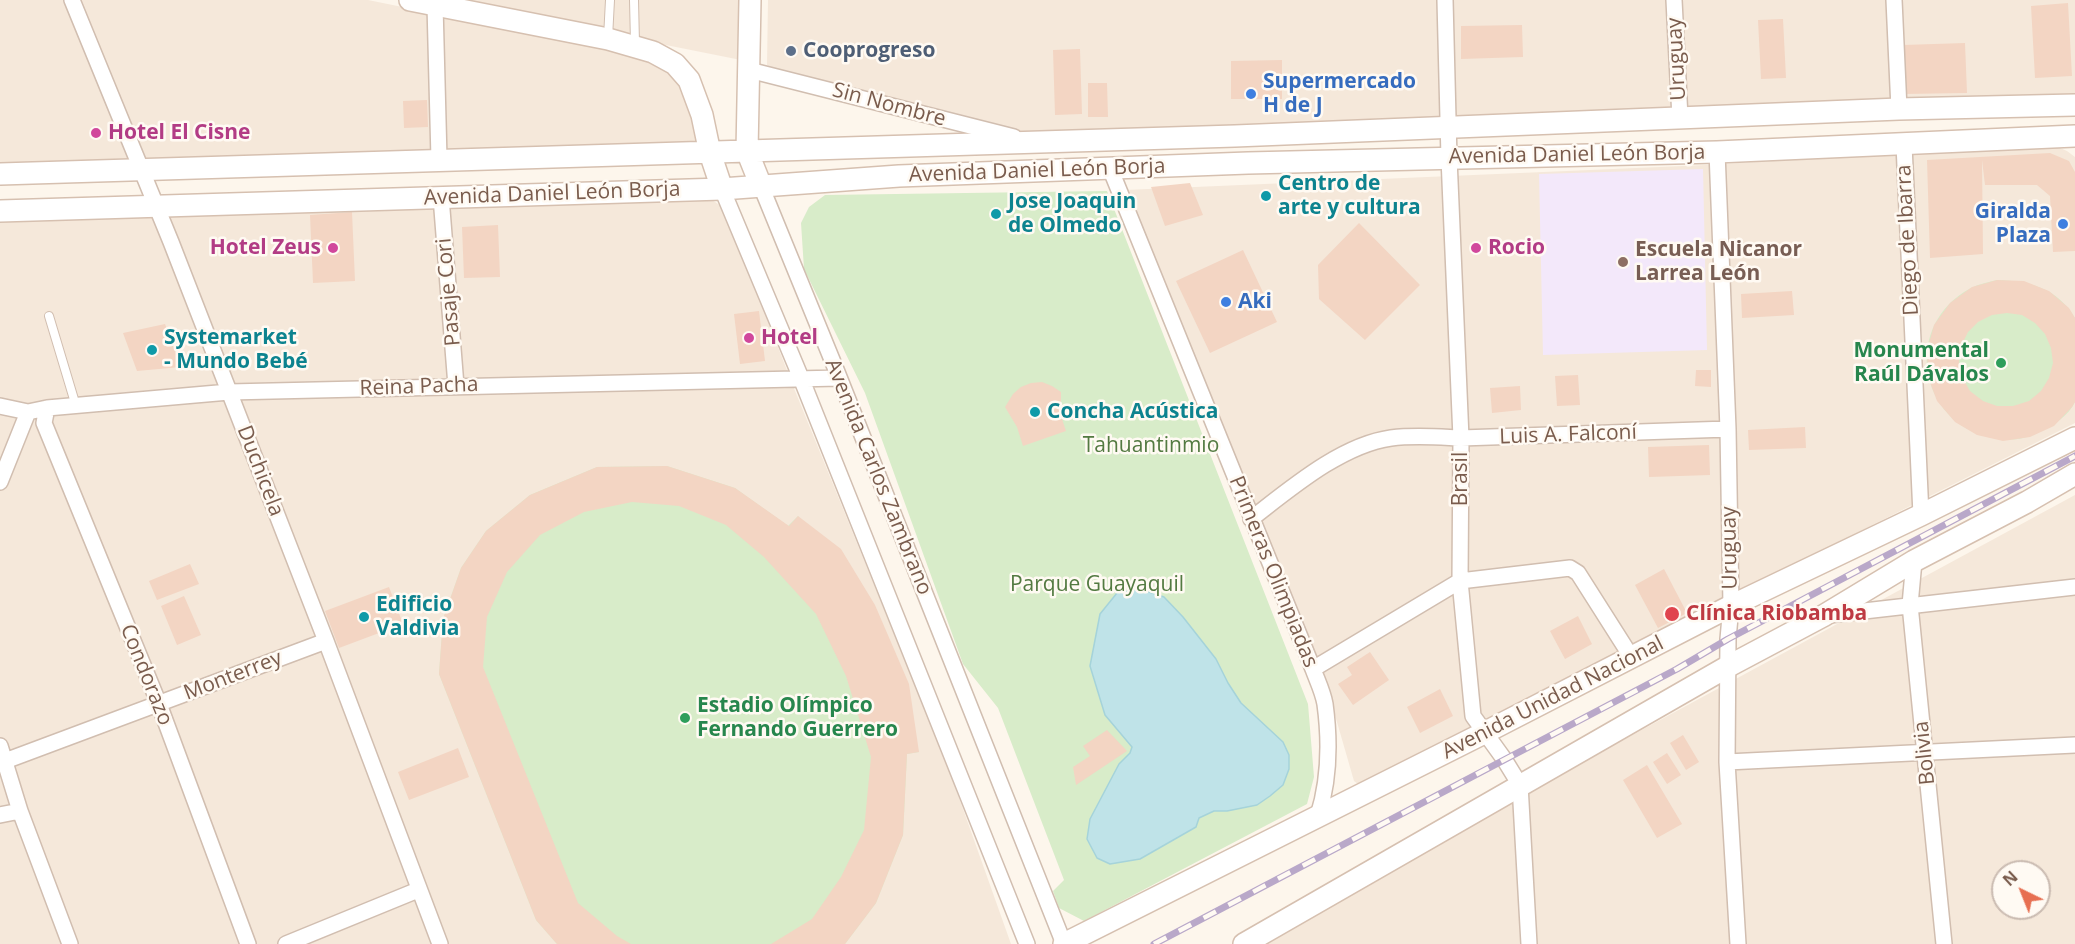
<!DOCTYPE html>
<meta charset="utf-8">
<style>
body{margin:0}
#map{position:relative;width:2075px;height:944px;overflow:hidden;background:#fdf6ec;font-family:"Open Sans",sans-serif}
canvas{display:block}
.north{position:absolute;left:1991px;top:860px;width:60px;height:60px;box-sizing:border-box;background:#fffaf3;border:2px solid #cabbb1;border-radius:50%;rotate:317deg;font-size:16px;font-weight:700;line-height:24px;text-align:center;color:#7a5c4d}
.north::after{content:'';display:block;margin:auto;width:21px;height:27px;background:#e76f51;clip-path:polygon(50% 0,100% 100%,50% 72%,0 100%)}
</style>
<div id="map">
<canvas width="2075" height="944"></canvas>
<div class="north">N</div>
</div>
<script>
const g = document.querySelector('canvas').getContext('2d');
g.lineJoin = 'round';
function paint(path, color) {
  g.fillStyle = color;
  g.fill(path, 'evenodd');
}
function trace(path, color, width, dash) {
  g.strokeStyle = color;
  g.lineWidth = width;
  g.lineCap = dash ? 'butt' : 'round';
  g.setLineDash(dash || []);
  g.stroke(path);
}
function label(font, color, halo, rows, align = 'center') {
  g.font = font + ' "Open Sans",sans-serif';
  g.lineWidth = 5;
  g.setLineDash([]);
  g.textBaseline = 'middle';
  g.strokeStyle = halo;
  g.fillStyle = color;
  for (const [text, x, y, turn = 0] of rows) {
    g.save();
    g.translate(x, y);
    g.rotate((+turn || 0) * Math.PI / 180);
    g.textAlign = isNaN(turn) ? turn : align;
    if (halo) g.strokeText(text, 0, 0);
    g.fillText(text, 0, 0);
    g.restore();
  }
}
paint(new Path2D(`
 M0,0h368l251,51 36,12 15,9 11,12 6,14 11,38 -4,9 -694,24z
 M456,0h286l-1,60 -75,-15z
 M768,0h1307v99l-1046,37 -257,-67 -5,-4z
 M2051,144l16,7 8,6v266l-717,361 -4,-3 -28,-97 -201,-494 581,-25z
 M708,197l17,12 66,172 156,383 64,180h-1011v-728z
 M2075,495v449h-828zM2003,872h36v36h-36z`), '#f5e8da');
paint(new Path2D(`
 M1703,169l4,181 -164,5 -4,-181z`), '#f3e8fa');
paint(new Path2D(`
 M1107,191l201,513 6,73 -7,27 -223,117 -25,-13 -6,-17 11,-11 -66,-172 -35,-44 -98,-271 -61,-124 -3,-46 8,-16 16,-12z
 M1997,280c33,1 60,8 78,38v84c-7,15 -23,24 -38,31 -13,7 -30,8 -44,5 -76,-15 -91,-114 -22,-150 8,-4 18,-6 26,-8z
 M667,466l68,22 53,38 10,-10 121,236 -12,2 -4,81 -27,68 -31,41h-288l-21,-24 -97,-246 4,-55 18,-51 25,-37 44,-36 67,-28z`), '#d8ecc9');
const water = new Path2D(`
 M1140,589l24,8 19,20 33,42 12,24 13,20 42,39 6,13v14l-6,16 -13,11 -13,9 -30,6h-13l-15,7 -3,9 -56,32 -30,5 -13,-6 -10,-19 3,-20 29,-55 11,-11 2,-6 -27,-32 -15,-49 10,-52 17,-21z`);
paint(water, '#bfe3e8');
trace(water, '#a5d3da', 1.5);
paint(new Path2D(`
 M2068,3l4,73 -37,2 -4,-72z
 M1783,19l3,59 -25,1 -3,-59z
 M1522,25l1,32 -62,2v-33z
 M1965,43l2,50 -63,1 -1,-49z
 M1080,49l2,65 -27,1 -2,-65z
 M1282,60v39h-51v-38z
 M1088,83h19l1,34h-20z
 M427,100l1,27 -24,1 -1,-27z
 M2050,153l19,8 6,11v79l-22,1 -3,-56 -13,-11h-52l-3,-25 1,94 -53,4 -3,-98z
 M1190,183l13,32 -38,11 -14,-39z
 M352,212l3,69 -42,2 -3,-68z
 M1359,223l61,62 -55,55 -46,-41 -1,-34z
 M498,225l2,52 -36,1 -2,-51z
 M1243,250l34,72 -67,31 -34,-72z
 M1997,280l27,1 25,10 20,17 6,10v84l-3,5 -18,19 -24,11 -27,4 -26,-6 -22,-13 -18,-21 -9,-24 -1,-27 7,-25 16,-22 22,-16zM2007,313l15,2 13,8 10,11 6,14 2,15 -4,15 -8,13 -12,10 -16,5h-16l-14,-5 -13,-10 -8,-14 -3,-15 2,-16 7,-14 10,-10 14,-7z
 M1792,291l2,24 -52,3 -1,-24z
 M759,311l6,50 -25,3 -6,-50z
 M165,324l16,43 -44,4 -14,-38z
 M1696,370h15v17l-16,-1z
 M1578,375l2,30 -23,1 -2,-30z
 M1042,382l10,4 9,6v24l5,15 -43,15 -6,-19 -12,-20 8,-13 8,-7 10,-4z
 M1520,386l1,24 -29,3 -2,-25z
 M1805,427l1,21 -57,2 -1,-20z
 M1709,445l1,30 -61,2 -1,-30z
 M667,466l68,22 54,38 9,-10 43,33 34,56 34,79 10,68 -12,2 -4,81 -27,68 -31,41h-74l41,-25 29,-42 23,-47 7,-73 -25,-81 -30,-62 -52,-57 -38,-32 -47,-19 -47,-4 -48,10 -44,23 -33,37 -20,45 -4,50 95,236 39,33 14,8h-74l-21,-24 -97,-246 4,-55 18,-51 25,-37 44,-36 67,-28z
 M190,564l9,20 -42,16 -8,-19z
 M1664,569l23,44 -29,15 -23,-43z
 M389,587l14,37 -64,24 -14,-37z
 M184,596l17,39 -24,10 -16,-39z
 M1578,616l14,28 -27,15 -15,-28z
 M1370,652l19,28 -36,25 -15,-21 14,-9 -5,-8z
 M1440,689l13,27 -33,17 -13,-26z
 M1107,730l20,21 -51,34 -3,-18 17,-11 -7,-10z
 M1683,735l16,27 -13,8 -16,-27z
 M458,748l11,29 -60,23 -11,-28z
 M1667,753l14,22 -14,9 -14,-22z
 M1647,765l35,59 -25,14 -34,-58z`), '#f3d5c3');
const lane = new Path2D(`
 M634,0l1,43
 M608,38l2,-38
 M49,316l27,90`);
const street = new Path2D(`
 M72,0l99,242 155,399 114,303
 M1445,0l4,158 12,280 -1,143 13,135 31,43 16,26 9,159
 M1674,0l6,118
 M1894,0l5,109
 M435,5l4,154
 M749,70l265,67
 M1904,145l17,370
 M1717,152l11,277 3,177 -3,33 -1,123 11,182
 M1110,168l203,501c4,11 10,23 12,35 5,37 4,77 -7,112
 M761,186l76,186 227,572
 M722,189l79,189 226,566
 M441,197l15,189
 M0,406l28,6 19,-4 182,-16 610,-14
 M47,408l-3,15 115,281 89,240
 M0,482l28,-70
 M1251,519c39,-30 90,-74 140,-81 24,-3 47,-1 70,0l267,-9
 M1914,561l-4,44 34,339
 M1829,615l246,-28
 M1313,669l147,-88 110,-13 8,5 54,85
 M0,746l20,65 50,133
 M5,761l321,-120
 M1727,762l348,-17
 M0,815l20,-4
 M286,944l132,-54`);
const secondary = new Path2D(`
 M410,0l198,39 45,13 22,12 14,16 13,35 8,38 12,36
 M750,0l-3,151 14,35
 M0,174l1235,-38 664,-27 176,-4
 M0,211l722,-22 177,-13 349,-13 469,-11 358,-16
 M1064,944l420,-211 247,-127 190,-91 154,-77
 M1244,944l483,-277 96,-51 91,-55 113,-59 48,-28`);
trace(lane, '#d1beb0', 10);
trace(street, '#d1beb0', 18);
trace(secondary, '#d6c0b0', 24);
trace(lane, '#fff', 8);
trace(street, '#fff', 15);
trace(secondary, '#fff', 21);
const rail = new Path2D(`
 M1154,944l523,-275 51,-30 347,-183`);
trace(rail, '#b9a8c9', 7);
trace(rail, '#fffaf3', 4.5, [14]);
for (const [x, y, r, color] of [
 [791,51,6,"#5c6f8a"],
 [1251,94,6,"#3f7fe0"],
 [96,133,6,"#d1479c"],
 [1266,196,6,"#0f9aa8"],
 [996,214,6,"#0f9aa8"],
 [2063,224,6,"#3f7fe0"],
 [333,248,6,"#d1479c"],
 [1476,248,6,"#d1479c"],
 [1623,262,6,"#8d6e63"],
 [1226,302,6,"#3f7fe0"],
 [749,338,6,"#d1479c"],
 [152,350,6,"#0f9aa8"],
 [2001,363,6,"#2e9e5b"],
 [1035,412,6,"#0f9aa8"],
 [1672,614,8,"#e0444e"],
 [364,617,6,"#0f9aa8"],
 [685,718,6,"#2e9e5b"]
]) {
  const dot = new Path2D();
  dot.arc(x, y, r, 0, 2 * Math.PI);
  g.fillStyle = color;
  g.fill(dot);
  trace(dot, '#fffaf3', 2);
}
label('bold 21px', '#4e5e75', '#fffaf3', [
 ["Cooprogreso",803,51]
], 'left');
label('21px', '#7a5c4d', '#fffaf3', [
 ["Uruguay",1677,59,-93],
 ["Sin Nombre",889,105,15],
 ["Avenida Daniel León Borja",1577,155,-1],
 ["Avenida Daniel León Borja",1037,171,-2],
 ["Avenida Daniel León Borja",552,194,-2],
 ["Diego de Ibarra",1908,240,-93],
 ["Pasaje Cori",449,292,-95],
 ["Reina Pacha",419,387,-2],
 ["Luis A. Falconí",1568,435,-2],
 ["Duchicela",260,471,69],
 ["Avenida Carlos Zambrano",878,477,68],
 ["Brasil",1461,479,-90],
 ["Uruguay",1730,548,-91],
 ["Primeras Olimpiadas",1273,572,68],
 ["Condorazo",146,675,68],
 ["Monterrey",233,676,-21],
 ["Avenida Unidad Nacional",1553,698,-27],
 ["Bolivia",1925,753,-96]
]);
label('bold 21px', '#366cbe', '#fffaf3', [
 ["Supermercado",1263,82],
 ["H de J",1263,106],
 ["Giralda",2051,212,"right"],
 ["Plaza",2051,236,"right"],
 ["Aki",1238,302]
], 'left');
label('bold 21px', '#b23c85', '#fffaf3', [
 ["Hotel El Cisne",108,133],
 ["Hotel Zeus",321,248,"right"],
 ["Rocio",1488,248],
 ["Hotel",761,338]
], 'left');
label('bold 21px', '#0d838f', '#fffaf3', [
 ["Centro de",1278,184],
 ["arte y cultura",1278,208],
 ["Jose Joaquin",1008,202],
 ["de Olmedo",1008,226],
 ["Systemarket",164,338],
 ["- Mundo Bebé",164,362],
 ["Concha Acústica",1047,412],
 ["Edificio",376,605],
 ["Valdivia",376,629]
], 'left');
label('bold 21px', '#785e54', '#fffaf3', [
 ["Escuela Nicanor",1635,250],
 ["Larrea León",1635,274]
], 'left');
label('bold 21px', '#27864d', '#fffaf3', [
 ["Monumental",1989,351],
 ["Raúl Dávalos",1989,375],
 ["Estadio Olímpico",697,706,"left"],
 ["Fernando Guerrero",697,730,"left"]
], 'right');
label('21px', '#537a41', '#fffaf3', [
 ["Tahuantinmio",1151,446],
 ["Parque Guayaquil",1097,585]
]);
label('bold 21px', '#be3a42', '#fffaf3', [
 ["Clínica Riobamba",1686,614]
], 'left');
</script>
